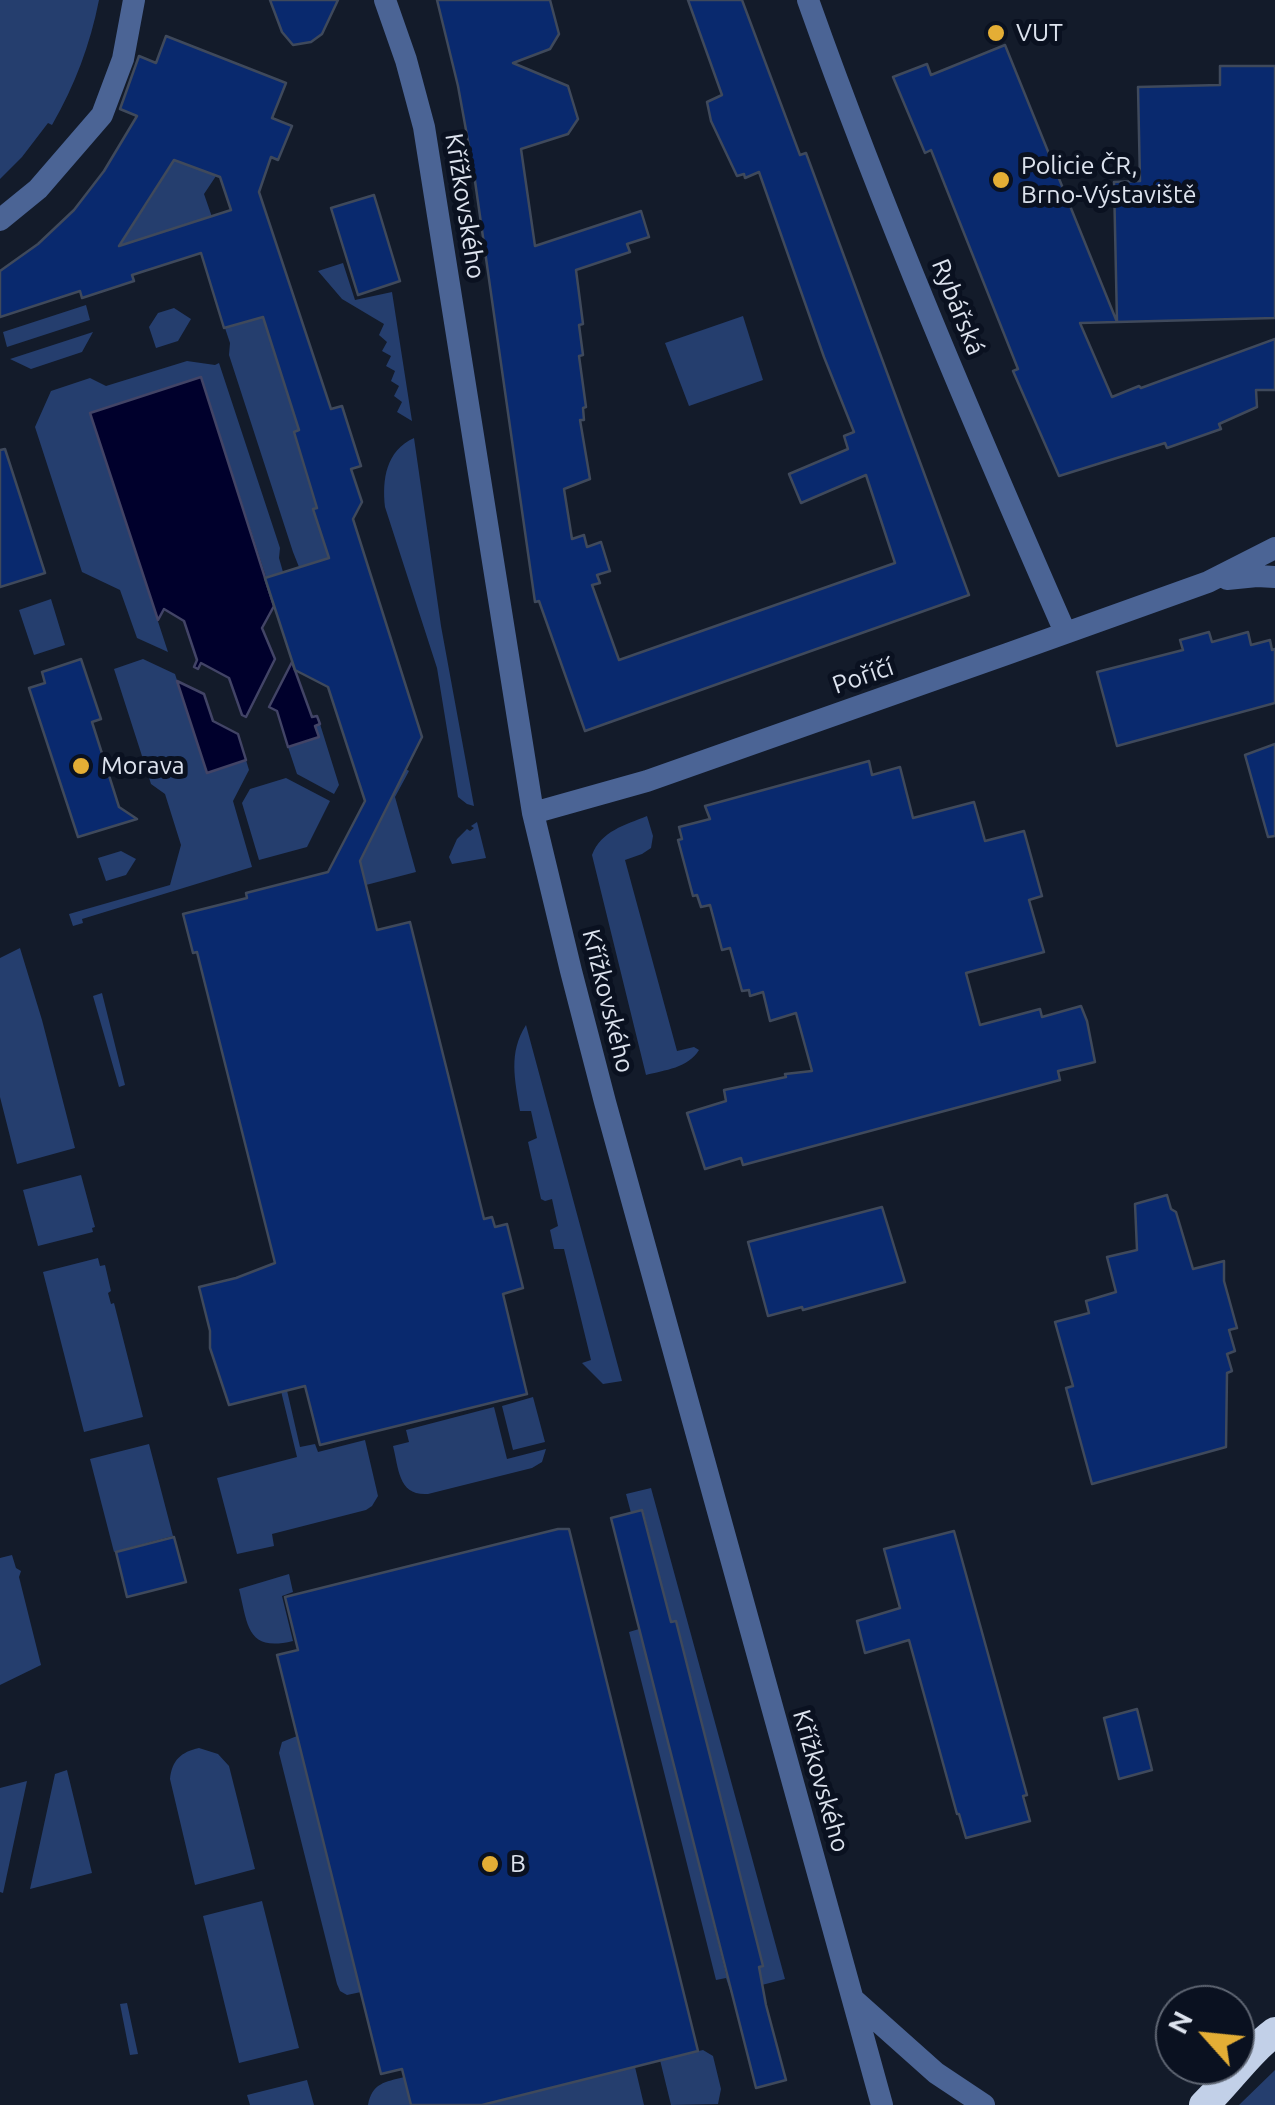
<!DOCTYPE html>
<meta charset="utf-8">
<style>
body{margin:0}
#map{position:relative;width:1275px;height:2105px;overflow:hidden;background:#131b2a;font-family:Ubuntu,sans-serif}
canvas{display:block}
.north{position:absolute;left:1155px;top:1985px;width:100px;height:100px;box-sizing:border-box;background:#0a1120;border:2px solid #5e6572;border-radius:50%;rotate:297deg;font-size:28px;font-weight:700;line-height:40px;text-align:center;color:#dde3ee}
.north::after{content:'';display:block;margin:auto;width:35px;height:45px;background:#e4ae35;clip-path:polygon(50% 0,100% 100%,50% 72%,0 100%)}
</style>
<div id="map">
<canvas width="1275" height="2105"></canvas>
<div class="north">N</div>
</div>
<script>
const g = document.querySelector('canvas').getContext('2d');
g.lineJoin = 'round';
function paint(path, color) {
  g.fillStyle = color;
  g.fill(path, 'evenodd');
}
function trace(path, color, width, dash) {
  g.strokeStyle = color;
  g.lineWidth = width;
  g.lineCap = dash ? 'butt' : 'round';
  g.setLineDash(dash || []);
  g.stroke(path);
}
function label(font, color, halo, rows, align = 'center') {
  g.font = font + ' Ubuntu,sans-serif';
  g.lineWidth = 10;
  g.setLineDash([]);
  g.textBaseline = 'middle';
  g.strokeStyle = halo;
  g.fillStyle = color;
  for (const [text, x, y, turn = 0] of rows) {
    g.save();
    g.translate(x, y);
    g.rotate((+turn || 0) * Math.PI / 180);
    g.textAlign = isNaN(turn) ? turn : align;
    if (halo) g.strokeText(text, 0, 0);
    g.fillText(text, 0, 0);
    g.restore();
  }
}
paint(new Path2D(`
 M0,0h99c-9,45 -24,85 -47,125l-4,-2 -26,34 -22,22z
 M174,160l42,16 -12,18 8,23 -88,35 -4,-12 27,-36z
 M343,263l12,37 37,-8 20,129 -15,-9 5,-10 -8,-6 5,-10 -8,-5 4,-10 -9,-5 5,-10 -9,-5 5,-9 -8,-7 5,-11 -42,-25 -24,-28z
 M86,305l4,15 -83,27 -4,-15z
 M174,308l17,11 -13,22 -22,7 -7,-21 9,-14z
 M263,316l36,114 -5,3 15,50 34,17 -29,9 19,62 -19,7 -5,-14 -10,3 -6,-15 -64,-197 1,-12 -5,-15z
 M743,316l20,64 -74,26 -24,-63z
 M93,332l-11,20 -51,17 -21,-10z
 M187,361l28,4 4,-2 61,185 -1,10 4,14 -17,5 -65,-200 -111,37 78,238 -31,-14 -17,-48 -38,-18 -47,-145 16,-36 39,-13 16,8z
 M414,438l27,188 33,180 -7,-2 -9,-7 -21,-129 -52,-161c-3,-28 1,-56 29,-69z
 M51,599l14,46 -31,10 -15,-45z
 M143,659l32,15 32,98 39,-12 3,10 -16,31 19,66 -170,52 1,4 -10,3 -4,-12 101,-29 11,-40 -16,-51 -14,-10 -37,-115z
 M320,724l19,61 -5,9 -37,-20 -9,-27 30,-9 -3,-12z
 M406,769l3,2 -14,26 21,75 -50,13 -6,-24z
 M286,778l44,23 -23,46 -48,13 -17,-57 8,-14z
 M647,816l6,20 -2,12 -9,6 -17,6 52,191 17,-4 5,3c-11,18 -34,20 -53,25l-54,-220c9,-24 33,-30 55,-39z
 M477,822l9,36 -34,6 -3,-7 8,-18 10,-10 3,2 4,-3 -3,-2z
 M121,851l15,8 -10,16 -20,6 -8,-23z
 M20,948l22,72 33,128 -58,16 -17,-67v-139z
 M102,993l23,92 -6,2 -26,-91z
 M526,1025l96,356 -19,3 -21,-21 9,-3 -27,-111h-10l-4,-19 8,-4 -6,-27 -7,2 -4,-2 -13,-57 9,-4 -6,-27h-11c-5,-31 -12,-58 6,-86z
 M81,1175l14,52 -3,1 1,4 -55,14 -15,-56z
 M98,1258l2,8 5,-1 6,26 -3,2 3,11 3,-1 29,114 -59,15 -41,-160z
 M273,1358l7,2 20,87 15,-3 3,8 47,-12 13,56 -6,10 -6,4 -94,24 2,12 -37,8 -20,-76 80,-21z
 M533,1397l12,45 -32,8 -11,-44z
 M494,1407l13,52 39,-10 -4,13 -10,6 -104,26c-30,2 -29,-25 -35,-48l16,-4 -3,-12z
 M149,1444l24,92 -59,16 -24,-93z
 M651,1488l134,491 -54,14 -5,-15 -10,2 -87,-348 10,-3 57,224 -20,-232 -32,8 20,-35 -21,-83 -12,2 -5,-19zM703,1881l60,85 -37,8z
 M12,1555l4,13 5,3 -2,6 22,88 -41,20v-127z
 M289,1574l4,18 -11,4 11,45c-46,11 -45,-15 -54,-52z
 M297,1736l64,256 -14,3 -7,-4 -3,-7 -58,-231 3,-11z
 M199,1748l19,6 11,12 26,103 -60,16 -25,-106c2,-19 11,-27 29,-31z
 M67,1770l25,103 -62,16 25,-115z
 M27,1781l-24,112 -3,-1v-104z
 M262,1901l37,147 -60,15 -36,-147z
 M127,2003l11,51 -8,1 -10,-51z
 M703,2050l10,6 8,33 -3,15 -47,1 -11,-45z
 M635,2067l9,38h-162z
 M1275,2070v35h-36z
 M404,2077l7,28h-43c4,-22 17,-23 36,-28z
 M307,2080l7,25h-64l-3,-10z`), '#253e6e');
const water = new Path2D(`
 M201,377l73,229 -12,22 13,31 -29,58 -4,-2 -13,-37 -28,-15 -3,6 -4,-2 3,-7 -13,-39 -20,-12 -6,11 -68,-207z
 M292,662l20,55 5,-1 3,8 -5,2 4,11 -31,10 -11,-36 -8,-4z
 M177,681l27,13 9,27 25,13 8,26 -39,13z`);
paint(water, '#00002c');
trace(water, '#424466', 2.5);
const building = new Path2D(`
 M270,0h68l-16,34 -11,8 -18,3 -11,-13z
 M437,0h113l9,34 -9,15 -37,14 55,23 10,33 -10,15 -47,15 14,97 106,-35 8,26 -22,7 3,8 -54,18 7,54 -4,1 4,30 -4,1 7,51 -3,1 1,12h-4l10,59 -26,10 8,50 12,-4 3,12 14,-5 9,29 -13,4 3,8 -8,2 27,75 276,-97 -29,-88 -65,28 -12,-29 59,-25 -4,-13 10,-4 -30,-75 -65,-185 -14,6 -1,-4 -7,2 -26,-55 -4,-19 15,-7 -34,-95h54l58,155 6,-2 163,442 -384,136 -46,-130 -4,1 -61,-428 -16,-88z
 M166,36l120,47 -14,35 20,8 -14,34 -7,-3 -12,35 72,217 11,-3 19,60 -10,3 11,33 -9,17 69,218 -62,124 17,69 33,-8 74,297 8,-2 3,10 12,-3 16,64 -20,6 24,100 -207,51 -15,-59 -76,19 -19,-57v-17l-11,-44 37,-9 39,-15 -78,-311 -4,1 -10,-39 64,-16 -1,-5 82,-21 37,-71 -37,-114 -33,-17 -30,-92 64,-20 -16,-49 4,-1 -23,-76 5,-2 -36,-113 -39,11 -23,-75 -69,22 2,6 -52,17 -2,-7 -80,26v-46l38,-27 36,-34 30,-39 33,-55 -17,-7 19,-53 17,7zM174,160l46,17 11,33 -112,36z
 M1005,45l112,277 -37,1 32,74 27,-11 2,2 134,-49v51h-19l1,17 -38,17 2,5 -54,19 -2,-5 -106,33 -46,-105 5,-2 -87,-219 -6,3 -32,-76 34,-13 4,11z
 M1220,66h55v252l-158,4 -3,-140 26,-1 -2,-94 82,-2z
 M374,195l26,86 -42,14 -27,-87z
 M5,449l40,124 -45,14v-137z
 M1209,632l3,10 36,-10 3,13 19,-5 2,10 3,-1v54l-158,43 -20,-74 86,-22 -3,-10z
 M81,659l20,60 -9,3 27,85 18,12 -59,18 -49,-149 16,-5 -3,-11z
 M1275,744v92l-7,1 -23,-82z
 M869,761l3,14 28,-8 13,51 61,-16 11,39 39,-10 18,65 -13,4 15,52 -78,21 14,52 60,-16 2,8 39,-11 6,15 8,41 -37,9 2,9 -317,85 -2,-7 -36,11 -18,-56 39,-12 -2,-11 62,-13 -1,-3 27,-3 -16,-58 -26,8 -7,-29 -13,4 -1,-6 -7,1 -12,-43 -8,2 -12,-45 -9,2 -4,-12 -4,1 -15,-56 4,-1 -3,-12 31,-8 -5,-13z
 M1167,1195l4,14 5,3 17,57 31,-8v20l13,47 -8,2 6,21 -8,3 5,17 -5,2 -1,74 -134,37 -26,-96 7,-2 -18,-64 34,-9 -3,-12 30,-9 -9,-35 30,-7 -2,-46z
 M882,1207l23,75 -102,28 -1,-3 -34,9 -20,-74z
 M642,1510l29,112 5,-1 63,250 24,95 -4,1 7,38 20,75 -30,8 -145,-570z
 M558,1529h11l129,522 -216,54h-71l-9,-36 -21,5 -104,-419 21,-5 -13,-53z
 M954,1531l73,264 -4,1 7,25 -64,17 -7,-24h-2l-48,-174 -44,13 -8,-32 43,-13 -16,-59z
 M174,1537l12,45 -59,15 -11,-45z
 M1137,1709l15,61 -33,9 -15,-61z`);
paint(building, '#09296e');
trace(building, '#3f495b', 2.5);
trace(new Path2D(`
 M385,0l21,60 18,67 109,686 38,158 34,131 277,1003
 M808,0c76,214 166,424 257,632
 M0,220l38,-31 64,-74 21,-56 11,-59
 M1227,579l30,-3 18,1
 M533,813l114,-32 360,-127 201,-72 67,-34
 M853,1999l83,74 48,32`), '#4b6495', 22);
trace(new Path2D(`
 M1204,2105c25,-24 43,-52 71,-73`), '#c2d0e8', 30);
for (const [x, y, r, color] of [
 [996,33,10,"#e4ae35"],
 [1001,180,10,"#e4ae35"],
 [81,766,10,"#e4ae35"],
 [490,1864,10,"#e4ae35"]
]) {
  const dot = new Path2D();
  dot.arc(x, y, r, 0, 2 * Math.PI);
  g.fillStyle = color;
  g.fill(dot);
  trace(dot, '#0a1120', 4);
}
label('25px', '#dde3ee', '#0a1120', [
 ["VUT",1016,33],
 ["Policie ČR,",1021,166],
 ["Brno-Výstaviště",1021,195],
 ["Morava",101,766],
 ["B",510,1864]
], 'left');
label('25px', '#dde3ee', '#0a1120', [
 ["Křížkovského",465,206,81],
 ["Rybářská",958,307,68],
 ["Poříčí",863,676,-19],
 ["Křížkovského",608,1001,76],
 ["Křížkovského",821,1781,74]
]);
</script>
